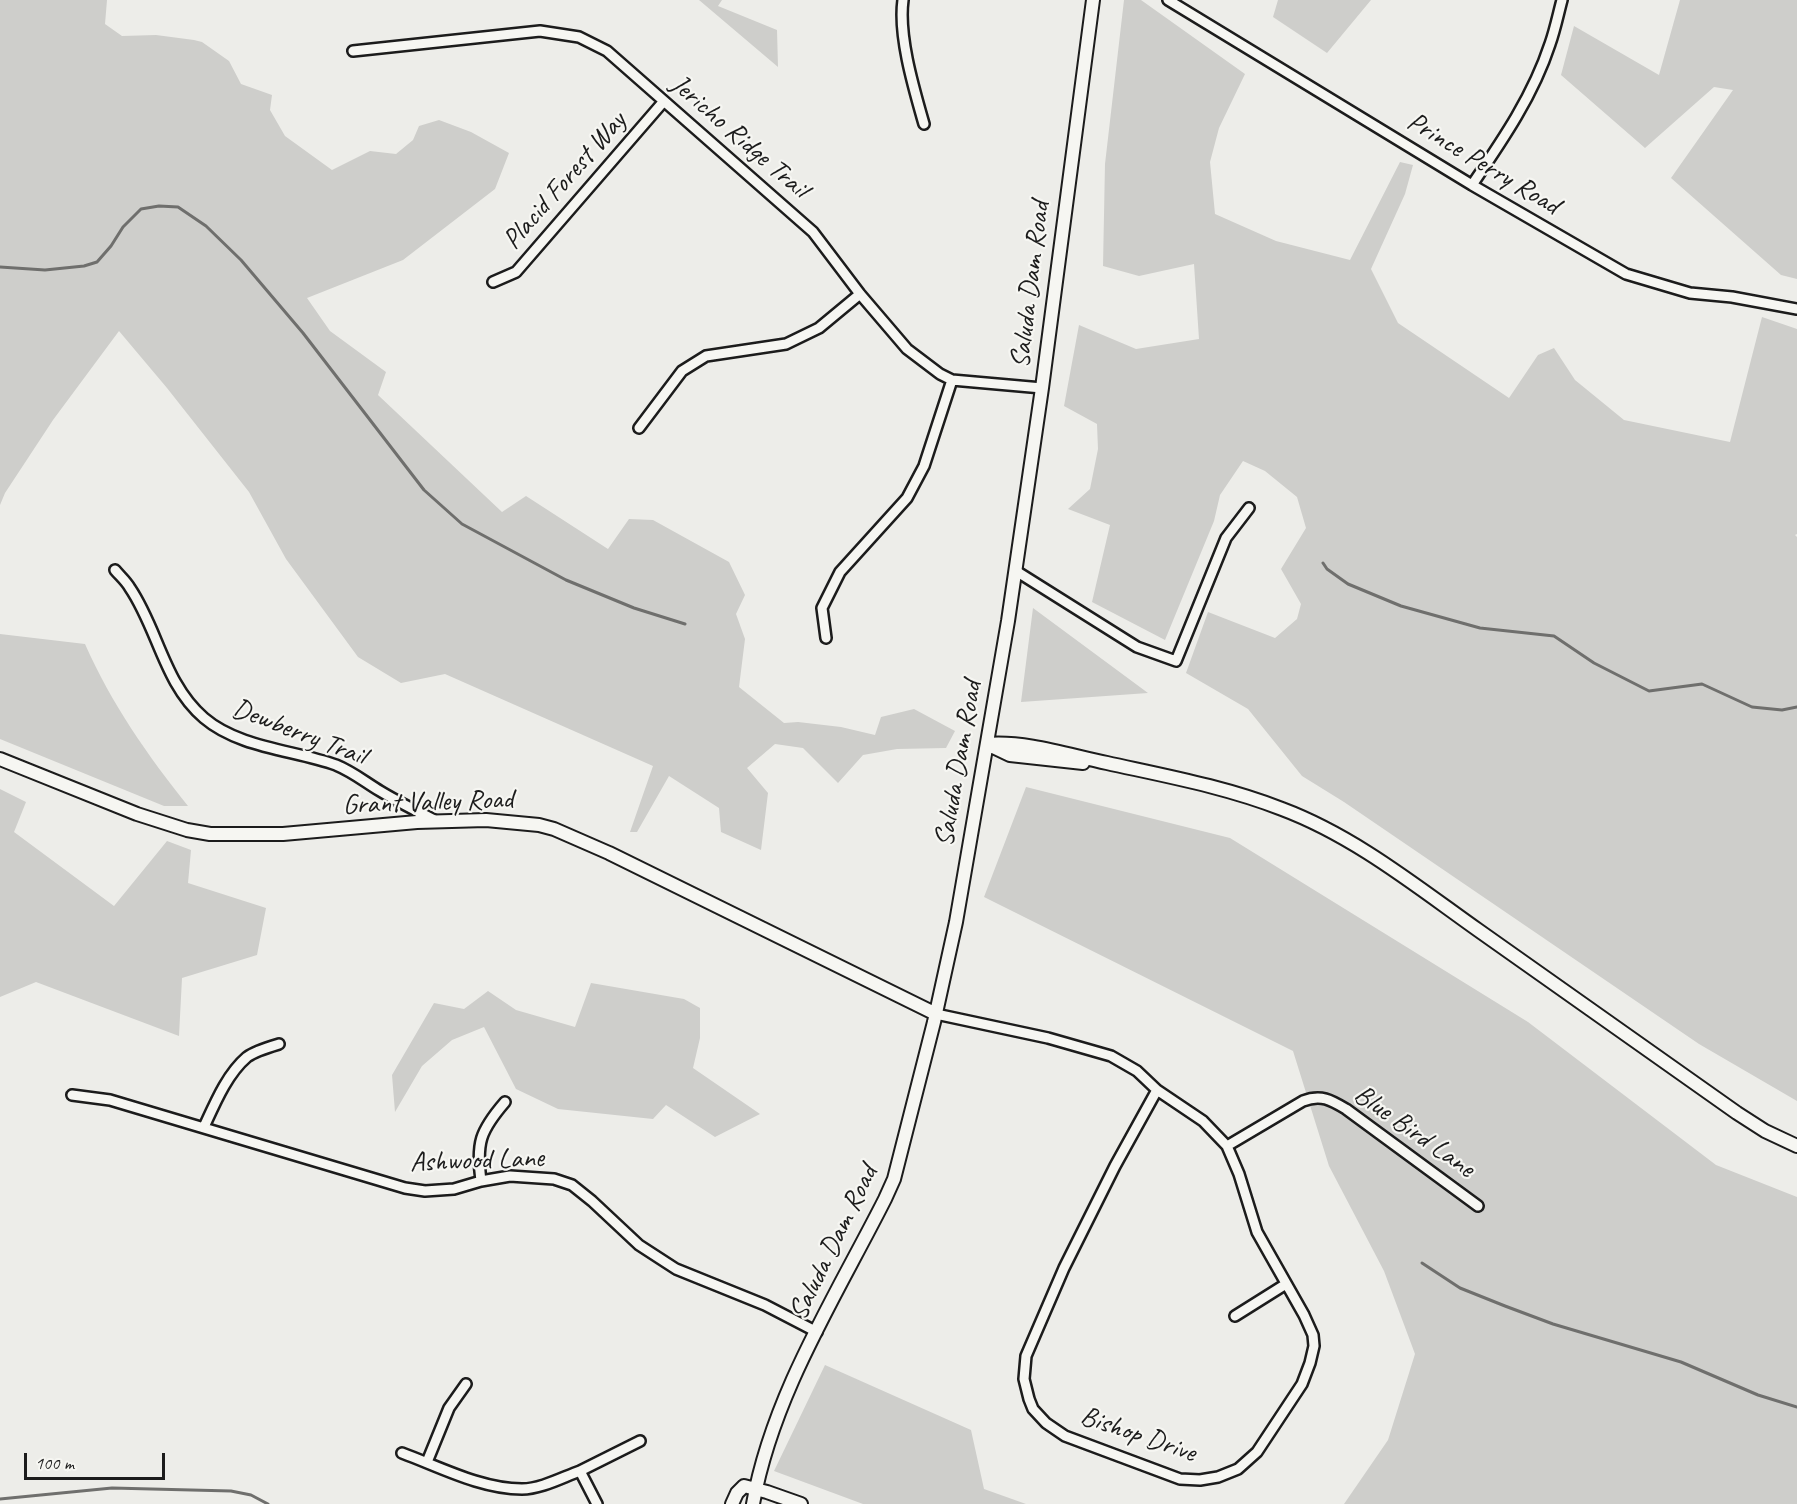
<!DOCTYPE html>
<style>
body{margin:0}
#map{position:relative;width:1797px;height:1504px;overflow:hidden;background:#edede9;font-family:Caveat,sans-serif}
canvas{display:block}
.scale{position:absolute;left:24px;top:1453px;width:141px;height:27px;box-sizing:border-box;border:3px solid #1c1c1c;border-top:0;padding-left:8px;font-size:18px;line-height:21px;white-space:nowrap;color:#1c1c1c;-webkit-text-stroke:4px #f6f6f2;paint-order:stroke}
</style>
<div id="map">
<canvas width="1797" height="1504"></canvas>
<div class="scale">100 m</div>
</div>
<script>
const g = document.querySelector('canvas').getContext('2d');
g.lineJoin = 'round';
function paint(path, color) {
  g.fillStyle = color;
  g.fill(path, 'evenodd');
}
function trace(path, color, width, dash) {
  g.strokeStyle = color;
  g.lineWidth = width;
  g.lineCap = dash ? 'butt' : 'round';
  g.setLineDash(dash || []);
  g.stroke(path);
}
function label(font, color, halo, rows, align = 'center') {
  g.font = font + ' Caveat,sans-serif';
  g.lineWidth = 4.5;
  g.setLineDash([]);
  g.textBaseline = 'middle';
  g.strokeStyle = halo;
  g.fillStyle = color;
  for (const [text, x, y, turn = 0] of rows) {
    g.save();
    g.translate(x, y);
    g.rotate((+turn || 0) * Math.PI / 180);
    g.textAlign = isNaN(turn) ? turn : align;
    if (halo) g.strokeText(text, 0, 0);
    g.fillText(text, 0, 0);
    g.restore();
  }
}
paint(new Path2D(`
 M0,0h107l-2,24 17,12 34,-1 38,5 8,2 27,19 12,23 31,11 -2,15 15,26 47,34 38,-19 26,3 17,-14 6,-14 20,-6 32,12 38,21 -14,36 -92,71 -96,38 23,33 56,41 -8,23 124,117 24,-16 82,53 21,-30 24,1 76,42 16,33 -9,19 9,25 -6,48 45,36 14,-1 43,5 34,8 6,-18 33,-8 41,22 -9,17 -49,1 -34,6 -25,28 -35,-35 -28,-4 -28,24 21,25 -7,57 -40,-18 -2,-24 -50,-32 -32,56h-7l23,-66 -208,-92 -44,9 -43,-26 -72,-98 -37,-67 -82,-104 -48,-57 -66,89 -48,73 -5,12z
 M699,0h23l-4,6 59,24 1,37z
 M1124,0h17l104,74 -26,54 -9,34 5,52 61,27 74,19 50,-98 13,3 -8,29 -34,75 27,54 111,75 29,-43 16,-7 21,32 49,40 106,22 32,-125 35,12v205l-2,1 2,2v564l-98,-57 -355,-242 -42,-26 -54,-67 -62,-36 22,-61 67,26 22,-19 4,-15 -20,-35 25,-41 -9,-31 -32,-26 -22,-10 -23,34 -6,26 -49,119 -73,-38 18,-77 -42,-16 22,-20 8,-40 -1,-25 -33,-18 15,-81 57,24 63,-10 -5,-75 -55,12 -36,-10 2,-102z
 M1278,0h93l-44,53 -54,-36z
 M1680,0h117v279l-16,-4 -110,-97 62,-88 -19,-3 -69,61 -84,-73 13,-49 85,49z
 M1033,608l115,85 -127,9z
 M0,634l85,10c26,59 63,112 103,162h-24l-164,-67z
 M1026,787l204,51 298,184 188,143 81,32v307h-453l44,-64 27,-86 -31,-83 -55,-105 -36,-115 -309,-154z
 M0,789l26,13 -12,30 100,74 53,-65 24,9 -3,33 78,25 -9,47 -75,23 -3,58 -143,-54 -36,15z
 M591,983l93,16 16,9v30l-7,30 67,46 -45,23 -49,-32 -13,14 -95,-10 -42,-20 -32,-62 -32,13 -30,26 -27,46 -3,-37 42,-72 30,6 24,-18 28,19 59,17z
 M825,1365l146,65 13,59 42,15h-163l-89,-33z`), '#cececb');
trace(new Path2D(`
 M0,267l45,3 39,-4 13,-4 14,-16 12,-19 18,-18 18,-3 19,1 28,19 35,34 62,73 121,157 38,34 104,56 68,28 51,16
 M1323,563l4,6 21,15 53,22 79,22 74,8 40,27 55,28 53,-7 50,23 30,3 15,-3
 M1422,1263l38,25 45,18 48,18 128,38 77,33 39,12
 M0,1499l112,-11 119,3 20,4 17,9`), '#6f6f6d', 3);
const street = new Path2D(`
 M903,0c-5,36 11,89 21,124
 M1168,0l304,185 154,89 64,19 42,4 65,12
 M353,51l187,-20 39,6 28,14 206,181 47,62 47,55 33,25 12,6 90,8
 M1472,185c30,-44 61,-89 78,-141 5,-14 8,-29 12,-44
 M493,282l23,-10 148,-171
 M639,428l43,-57 24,-15 80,-12 33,-16 41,-34
 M115,570c5,6 11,11 15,18 28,41 34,96 74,130 35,30 90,32 132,47 17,7 29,17 44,26 18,11 37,20 56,30
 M1016,571l121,76 39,14 50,-123 23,-30
 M826,638l-4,-30 18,-36 67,-74 17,-32 28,-86
 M936,1014l112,24 63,18 26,15 20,19 46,31 24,25 12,28 18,58 47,83 9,20 1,11 -4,17 -8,21 -45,68 -19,17 -20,8 -18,3 -20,-1 -115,-43 -19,-13 -13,-14 -4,-10 -5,-20 2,-23 38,-88 51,-102 42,-76
 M72,1095l38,5 295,88 20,3 29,-2 27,-8 29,-5 44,3 18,6 20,16 47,44 37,24 89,36 52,27
 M204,1127c11,-24 23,-53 43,-70 8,-6 22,-10 32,-13
 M1227,1146l76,-45c18,-7 28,-1 43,8l132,97
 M481,1181c-5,-38 -1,-50 24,-79
 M1235,1316l51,-32
 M402,1453c38,14 79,36 120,36 19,0 41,-12 58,-18l17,33
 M427,1462l22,-54 17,-24
 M580,1471l60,-30`);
const secondary = new Path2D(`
 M987,744c41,-3 81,11 120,19 59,13 119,24 175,46 72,27 134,77 196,121 86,61 172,122 259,183l28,18 32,15
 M987,744l23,11 73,8
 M0,759l137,55 50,16 23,4h73l134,-12 69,-2 53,5 15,4 55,24 327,161
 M732,1504l5,-11 7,-7 23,6 34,12
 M753,1504c19,-108 83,-208 132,-305l9,-20 40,-157 22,-100 52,-301 34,-233 51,-388`);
trace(street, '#1c1c1c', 14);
trace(secondary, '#1c1c1c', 16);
trace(street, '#f6f6f2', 9);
trace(secondary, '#f6f6f2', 12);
label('28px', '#1c1c1c', '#f6f6f2', [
 ["Jericho Ridge Trail",739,137,41],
 ["Prince Perry Road",1483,164,31],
 ["Placid Forest Way",565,181,-49],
 ["Saluda Dam Road",1031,285,-83],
 ["Dewberry Trail",299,733,21],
 ["Saluda Dam Road",959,764,-80],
 ["Grant Valley Road",428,803,-2],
 ["Blue Bird Lane",1414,1132,35],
 ["Ashwood Lane",477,1161,-2],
 ["Saluda Dam Road",834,1243,-64],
 ["Bishop Drive",1138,1435,19]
]);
</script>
